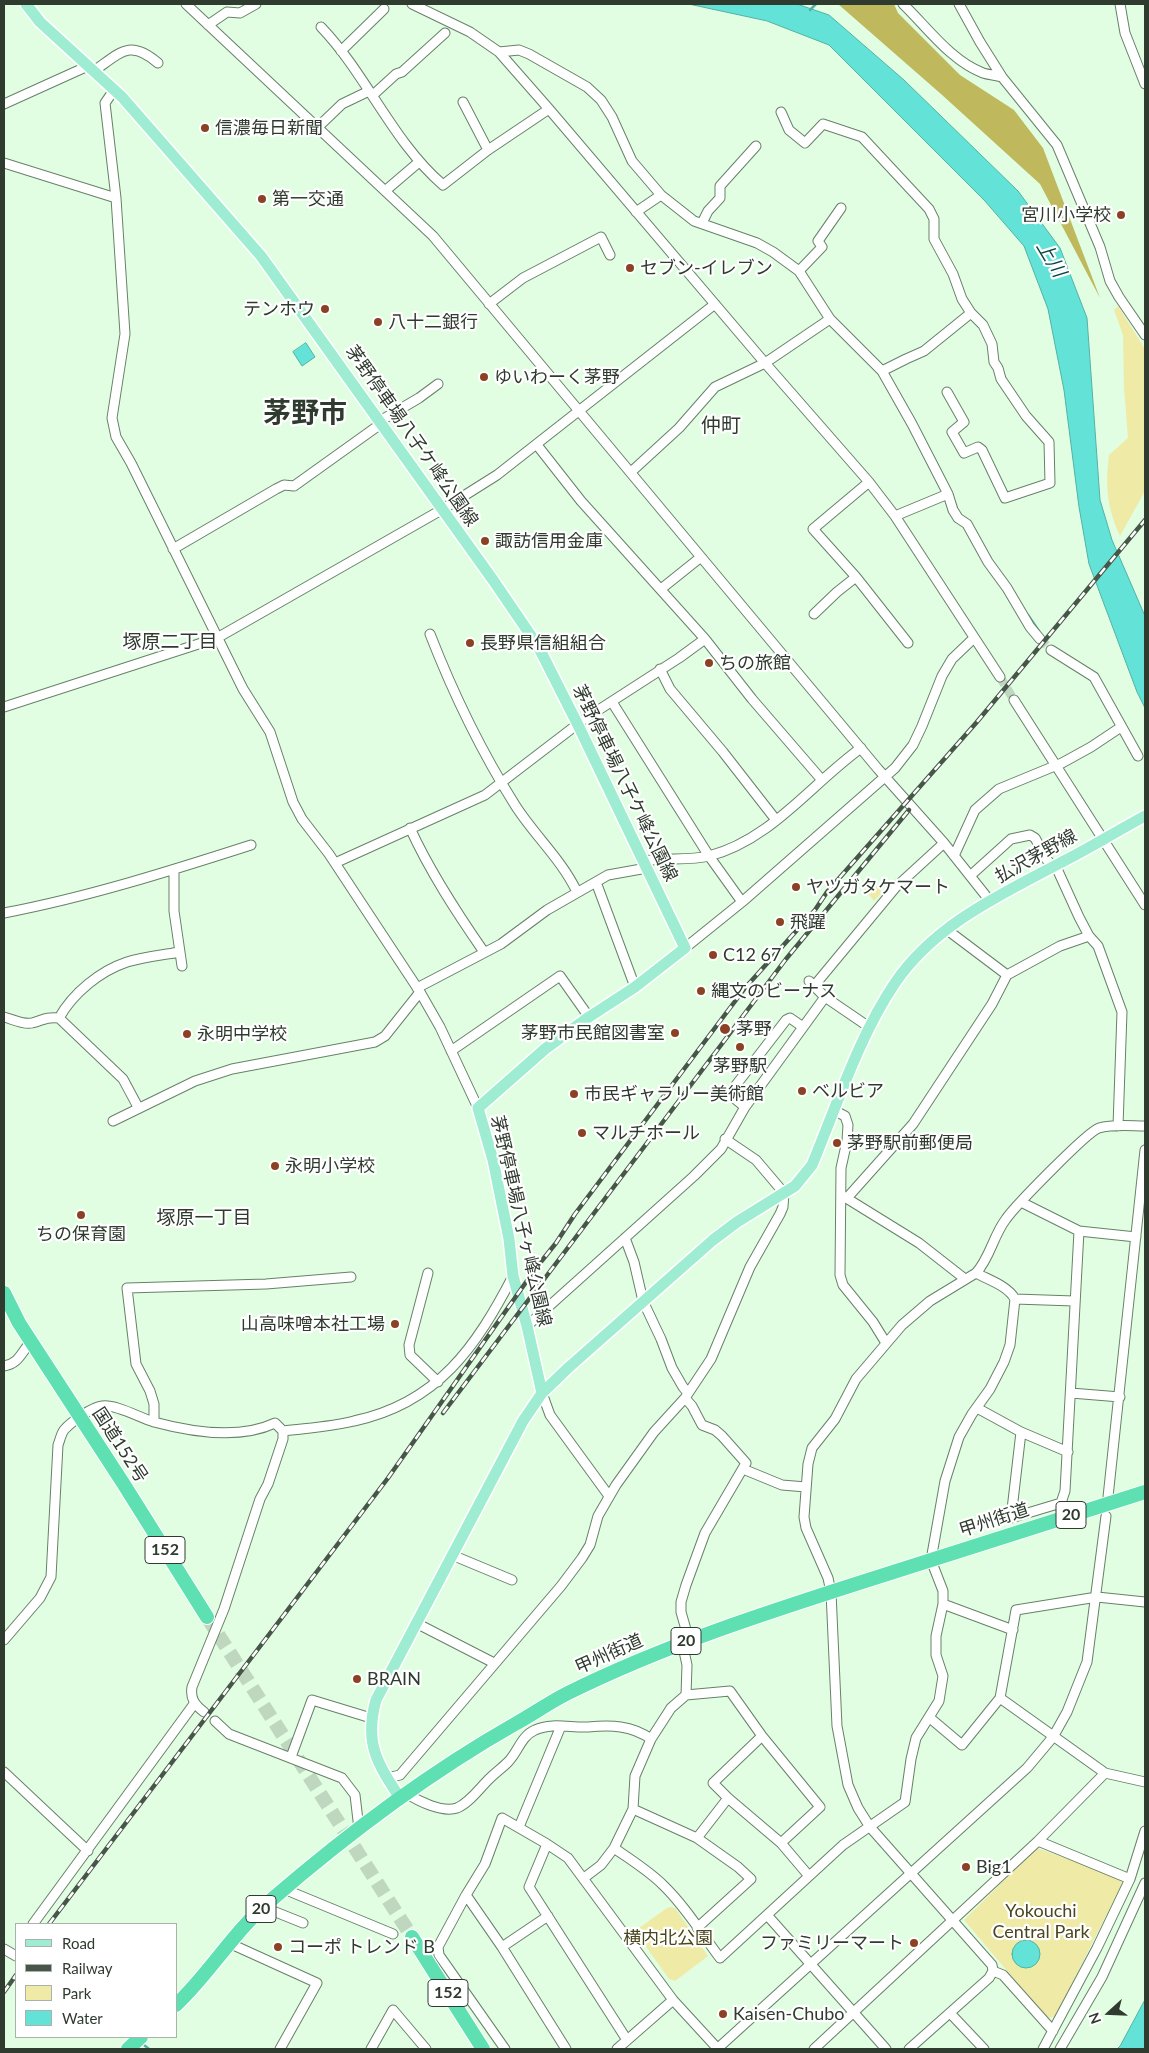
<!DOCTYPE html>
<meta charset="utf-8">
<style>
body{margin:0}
#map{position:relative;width:1149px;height:2053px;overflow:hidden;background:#e1fee2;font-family:Lato,sans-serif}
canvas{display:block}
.frame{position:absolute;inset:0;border:5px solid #303b30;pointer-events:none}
.legend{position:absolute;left:15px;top:1923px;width:162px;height:115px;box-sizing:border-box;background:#fff;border:1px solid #acb1ac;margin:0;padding:6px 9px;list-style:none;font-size:15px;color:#303b30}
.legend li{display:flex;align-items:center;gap:10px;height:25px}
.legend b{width:25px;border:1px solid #acb1ac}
.north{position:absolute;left:1084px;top:1988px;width:50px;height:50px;-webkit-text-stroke:4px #fff;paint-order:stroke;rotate:250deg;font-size:14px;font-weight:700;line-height:20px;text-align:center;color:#303b30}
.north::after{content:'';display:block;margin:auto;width:18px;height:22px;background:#303b30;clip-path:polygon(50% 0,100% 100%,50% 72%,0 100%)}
</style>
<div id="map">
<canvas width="1149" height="2053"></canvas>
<div class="frame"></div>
<ul class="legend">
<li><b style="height:6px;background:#9eecd1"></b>Road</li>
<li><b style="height:6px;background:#485649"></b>Railway</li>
<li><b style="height:14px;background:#efeaa6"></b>Park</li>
<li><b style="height:14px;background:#63e3d7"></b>Water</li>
</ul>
<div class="north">N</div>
</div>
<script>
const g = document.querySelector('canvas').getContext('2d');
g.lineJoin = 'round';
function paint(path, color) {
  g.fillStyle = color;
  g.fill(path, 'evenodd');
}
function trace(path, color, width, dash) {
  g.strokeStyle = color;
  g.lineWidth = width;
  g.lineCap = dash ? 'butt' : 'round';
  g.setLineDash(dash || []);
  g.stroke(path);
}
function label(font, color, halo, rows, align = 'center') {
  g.font = font + ' Lato,"Noto Sans JP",sans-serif';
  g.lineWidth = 4.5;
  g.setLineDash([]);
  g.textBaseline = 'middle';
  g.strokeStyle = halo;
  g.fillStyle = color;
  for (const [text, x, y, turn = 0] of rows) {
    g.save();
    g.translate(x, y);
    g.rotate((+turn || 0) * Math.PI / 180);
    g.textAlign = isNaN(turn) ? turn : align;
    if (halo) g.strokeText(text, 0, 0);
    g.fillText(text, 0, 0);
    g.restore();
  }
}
paint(new Path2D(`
 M1118,306l27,43v142l-25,45c-13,-29 -15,-50 -11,-81l19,-17 -4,-50 -1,-53 -9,-25z
 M868,876l14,16 -8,9 -13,-16z
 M1037,1848l83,30 2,6 -67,133 -8,1 -83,-98z
 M671,1907l4,1 33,48 -33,25 -6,-2 -34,-48 32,-23z`), '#efeaa6');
paint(new Path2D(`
 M838,4h56l4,9 62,62 54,35 29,38 57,150 -60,-114 -99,-90z`), '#bfb85c');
const water = new Path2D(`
 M689,4h108l32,11 75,65 114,111 42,57 27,70 13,182 12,40 33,76v92l-8,-16 -48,-128 -10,-57 -15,-117 -16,-81 -24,-63 -40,-46 -155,-155 -62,-24z
 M306,343l9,14 -13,9 -9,-14z
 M1012 1954a14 14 0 1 1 28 0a14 14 0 1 1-28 0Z
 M1145,2000v49h-28l3,-3z`);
paint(water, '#63e3d7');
trace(water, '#54b1a5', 1);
trace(new Path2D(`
 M810,10l6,-6
 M1028,615l11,16
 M144,2045l5,4`), '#54b1a5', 2.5);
trace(new Path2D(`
 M1040,639l11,11
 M1000,677l14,23`), '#bed7be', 9, [9, 4.5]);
trace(new Path2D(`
 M207,1617l205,320`), '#bed7be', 14, [14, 7]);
const minor = new Path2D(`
 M186,4l247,232 445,533 66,74 46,58
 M412,4l58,28 29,20 50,57 216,254 104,119 26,34 105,161
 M903,4c24,23 48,57 80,69 6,2 13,2 19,4
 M959,4l21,38 22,35 55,68 43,102 10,34 9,16 26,38
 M1120,4l5,29 20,51
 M208,25l19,-13 13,1 16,-9
 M321,27c46,48 71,114 122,158l45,-35 61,-41
 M341,51l43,-42
 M499,52l20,-2 10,4 58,33 14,13 11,17 20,44 29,34 33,26 63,22 16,9 26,19 31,48 52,52 30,53 36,70 5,16 5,8 9,6 21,38 19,26 23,39 10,12
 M94,71c27,-19 36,-32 64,-8
 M114,90l-9,13 11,95 9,136 -13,84 4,19 15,26 112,226 27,43 23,70 9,17 27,35 91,138 20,35 38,81
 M373,95l23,-21 6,-2 43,-39
 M463,102l25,48
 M4,104l84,-38
 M781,112l8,18 16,13 18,-19 39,13 67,72 5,10v20l19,35 9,25 9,14 -47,38 -18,8 -24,12
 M318,127l24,-23 27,-13
 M4,163l112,35
 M385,191l34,-29
 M636,212l25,-17
 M702,223l6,-12 12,-13v-12l36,-40
 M799,271l23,-24 -4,-6 23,-33
 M489,304l34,-26 78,-41 9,18
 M947,392l17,30 -12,10 12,21 14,-6 4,3 23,48 45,-15 -1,-41 -23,-26 -25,-37 -3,-11 -4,-6 -2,-18 -9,-19 -12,-12
 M380,421l39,-23 19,-14
 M537,445l44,56 124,138 47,60 69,80
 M631,472l48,-44 36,-41 50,-24 65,-44
 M869,482l-56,47 43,48 52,66
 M895,516l53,-22
 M173,549l103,-60 8,-4 10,1 88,-63
 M661,589l40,-32
 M814,614l23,-22 19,-15
 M430,634c23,59 51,117 85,171 19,30 47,55 62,87
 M1051,650l43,27 44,79
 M660,669l10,20 53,63 53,68
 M1014,700l131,205
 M612,702l97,154 33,46
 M4,707l213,-69 226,-129 54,-34 218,-171
 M410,828c20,44 47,85 74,124
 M954,856l21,-46 24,-21 63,-26 29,-16 30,-20
 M644,861c21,-4 44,0 65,-5 62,-16 102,-72 152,-108
 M335,863l150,-68 98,-75 96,-62 26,-19
 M174,870v41l8,55
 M970,876l41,-37 19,-4 5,3 12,22 11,11 21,46 10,19 9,10 24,66 -4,114
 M596,882l39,105
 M4,913c84,-16 166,-42 247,-68
 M946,929l61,46
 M685,948l57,-46 153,-134 18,-23 9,-19 20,-50 10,-17 22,-21
 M809,981l16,16 44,30
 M814,986l82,-99 48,-44
 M417,988l84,-44 46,-34 61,-35 39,-7
 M4,1017c8,2 19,8 28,6 12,-3 12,-6 27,-5l64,61 15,28
 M59,1018c14,-25 41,-47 68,-56 17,-5 35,-7 53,-10
 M451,1051l109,-75 29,41
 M745,1107l-16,-13 57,-74 4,-2 13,9
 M835,1111l10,5 3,9 -1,16 -6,27 -1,107 3,10 30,37 13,21
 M113,1121l82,-40 37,-12 143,-27 10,-6 35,-44
 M843,1196l76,47 46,36
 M847,1198l66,-74 79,-120 15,-29 53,-29 29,-10
 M1021,1202l58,29 57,6
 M625,1238l9,24 9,39 18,38 11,29 11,19 5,6
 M428,1273l-19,72 1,10 28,27
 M1015,1299l59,2
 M527,1326l167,-150 27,-27 24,-42 80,-110
 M4,1366c15,-2 17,-14 27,-24
 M542,1393l8,22 59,81
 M1071,1393l49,4
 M685,1398l7,8 10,19 13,5 7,6 24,27 -41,70 -19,52 -5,17v10l8,28
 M977,1408l44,24 47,20
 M154,1422v-18l-4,-13 -14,-27 -9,-76 139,-4 85,-7
 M283,1431c23,-3 48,-4 71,-10 84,-18 122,-74 159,-145
 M1021,1432l-10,86 50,-15 4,-12 14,-260
 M743,1469l39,16 24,2
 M1108,1497l37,-347
 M452,1555l60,25
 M943,1604l70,26
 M416,1623l78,40
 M4,1640l36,-42 11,-21 7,-132c2,-5 3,-11 6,-15 7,-8 28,-23 38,-24 14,-2 38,12 52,16 37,10 85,18 121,1l8,8v8l-15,45 -8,15 -36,110 -32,78c-2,12 3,18 12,25
 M682,1642l5,23 -1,30
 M1000,1698l105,75 40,9
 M930,1718l32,27 38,-47 16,-88 81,-13 48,5
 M215,1721l14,13 113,44 13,17 4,34
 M762,1736l-49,47 15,15 53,45 28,33
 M291,1757l21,-57 59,18
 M4,1772l84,79
 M387,1778l13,-3 161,-189 21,-28 8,-13 8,-29 18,-31 38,-53 31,-34 26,-39 39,-92 30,-53 3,-7 1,-14 -28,-33 -31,-21
 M406,1793c12,8 36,20 51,15 12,-5 22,-19 31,-28 7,-7 14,-12 20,-18 10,-10 13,-26 27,-32 17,-8 36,-2 53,-3 23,-2 43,-2 63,12
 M633,1809l64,29 41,29 13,12 -54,49
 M519,1827l42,-101
 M697,1838l31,-40
 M1038,1841l92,38
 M547,1844l-18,43 98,153
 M614,1848c17,12 35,23 49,37 22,21 39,49 57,73l123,-113 62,-43 6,-43 5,-21 23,-37 4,-25 -7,-21v-19l7,-32v-13l-12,-31 14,-79 14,-44 13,-23 18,-25 14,-27 6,-17 5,-46c-7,-13 -26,-19 -39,-26
 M584,1878l17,-13 13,-17 19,-39 2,-33 16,-37 20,-31 15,-13 44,-4 32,45 58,71 -39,36
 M284,1889l109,45
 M466,1895l36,52 64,102
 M263,1907l40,16
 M767,1915l119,134
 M33,1924l161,-220
 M231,1944l86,39 -37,66
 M502,1947l46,-31
 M4,1949l12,7
 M993,1971l10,4 50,56
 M950,2013l34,36
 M371,2049l22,-39 33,39
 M505,2049l-66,-94 -1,-8 28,-52 19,-31 17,-46 45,26 21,14 105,142 45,49
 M617,2049l56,-49
 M717,2049l310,-281 26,-31 14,-25 20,-50 19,-146
 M814,2049l224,-208 67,-68
 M909,2049l80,-71 4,-7 -1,-6 -122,-138 -12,-19 -10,-23 -11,-59 -6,-134 -3,-14 -22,-50 -2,-11 4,-53 4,-16 23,-29 21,-40 46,-54 28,-24 46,-28c14,-15 17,-37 30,-54 9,-13 82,-88 93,-91 14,-4 32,-2 46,-2
 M1043,2049l54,-101 33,-69 15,-48
 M1060,2049l42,-72 43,-94`);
const major = new Path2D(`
 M26,4l14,18 82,75 139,159 232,324 45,66 40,79 107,223 -50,39 -46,30 -44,32 -67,59 15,52 16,79 4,37 14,50 15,67
 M400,1798c-23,-35 -36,-55 -24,-98l147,-279 19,-28 26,-25 145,-128 24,-18 58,-36 17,-21c25,-60 47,-129 83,-182 40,-59 107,-89 167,-121 28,-14 55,-31 83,-46`);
const highway = new Path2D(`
 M4,1293l15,30 104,160 84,134
 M412,1937l71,112
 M176,2005c34,-32 58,-74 94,-104 76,-66 157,-127 245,-177 18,-10 35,-22 53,-31 95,-47 194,-79 294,-111 94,-30 189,-60 283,-90
 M128,2049l13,-12`);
trace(minor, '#688169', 11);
trace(major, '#fff', 14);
trace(highway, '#fff', 16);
trace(minor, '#fff', 9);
trace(major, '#9eecd1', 11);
trace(highway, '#5ee0b2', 14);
const rail = new Path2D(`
 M443,1413l343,-454 123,-149
 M49,1924l339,-446 148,-210 20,-25 19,-29 170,-226 70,-78 12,-18 149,-169 169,-203
 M4,1992l12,-17`);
trace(rail, '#485649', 4.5);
trace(rail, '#fff', 2.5, [8]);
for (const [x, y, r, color] of [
 [205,128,5,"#8b4224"],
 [262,199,5,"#8b4224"],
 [1121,215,5,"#8b4224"],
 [630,268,5,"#8b4224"],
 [325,309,5,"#8b4224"],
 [378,322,5,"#8b4224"],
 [484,377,5,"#8b4224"],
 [485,541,5,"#8b4224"],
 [470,643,5,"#8b4224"],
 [709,663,5,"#8b4224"],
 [796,887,5,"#8b4224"],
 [780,922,5,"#8b4224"],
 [713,955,5,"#8b4224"],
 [701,991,5,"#8b4224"],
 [725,1029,6,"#8b4224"],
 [675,1033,5,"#8b4224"],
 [187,1034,5,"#8b4224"],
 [740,1047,5,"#8b4224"],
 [802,1091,5,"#8b4224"],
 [574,1094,5,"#8b4224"],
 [582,1133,5,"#8b4224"],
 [837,1143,5,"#8b4224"],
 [275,1166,5,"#8b4224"],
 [81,1215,5,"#8b4224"],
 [395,1324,5,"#8b4224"],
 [357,1679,5,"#8b4224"],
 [966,1867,5,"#8b4224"],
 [914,1943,5,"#8b4224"],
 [278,1947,5,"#8b4224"],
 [723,2014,5,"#8b4224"]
]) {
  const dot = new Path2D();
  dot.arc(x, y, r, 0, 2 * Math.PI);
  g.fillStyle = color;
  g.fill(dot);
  trace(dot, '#fff', 2);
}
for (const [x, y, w] of [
 [1071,1515,30],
 [165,1550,40],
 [686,1641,30],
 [261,1909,30],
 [448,1993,40]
]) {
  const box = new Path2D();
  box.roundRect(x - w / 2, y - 13.5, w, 27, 4);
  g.fillStyle = '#fff';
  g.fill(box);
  trace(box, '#303b30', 1);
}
label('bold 16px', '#303b30', null, [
 ["20",1071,1515],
 ["152",165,1550],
 ["20",686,1641],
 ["20",261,1909],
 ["152",448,1993]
]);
label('18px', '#303b30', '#fff', [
 ["信濃毎日新聞",215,128],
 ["第一交通",272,199],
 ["宮川小学校",1111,215,"right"],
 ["セブン-イレブン",640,268],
 ["テンホウ",315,309,"right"],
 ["八十二銀行",388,322],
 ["ゆいわーく茅野",494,377],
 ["諏訪信用金庫",495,541],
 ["長野県信組組合",480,643],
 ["ちの旅館",719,663],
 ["ヤツガタケマート",806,887],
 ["飛躍",790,922],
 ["C12 67",723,955],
 ["縄文のビーナス",711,991],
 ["茅野",736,1029],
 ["茅野市民館図書室",665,1033,"right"],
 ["永明中学校",197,1034],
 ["茅野駅",740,1066,"center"],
 ["ベルビア",812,1091],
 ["市民ギャラリー美術館",584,1094],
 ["マルチホール",592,1133],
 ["茅野駅前郵便局",847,1143],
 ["永明小学校",285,1166],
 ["ちの保育園",81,1234,"center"],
 ["山高味噌本社工場",385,1324,"right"],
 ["BRAIN",367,1679],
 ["Big1",976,1867],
 ["ファミリーマート",904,1943,"right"],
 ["コーポ トレンド B",288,1947],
 ["Kaisen-Chubo",733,2014]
], 'left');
label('18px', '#303b30', '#fff', [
 ["茅野停車場八子ケ峰公園線",412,436,55],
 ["茅野停車場八子ケ峰公園線",625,783,64],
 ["払沢茅野線",1036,856,-29],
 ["茅野停車場八子ヶ峰公園線",521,1221,77],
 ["国道152号",120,1445,57],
 ["甲州街道",994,1520,-18],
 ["甲州街道",609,1654,-24]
]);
label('18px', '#4a461f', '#fff', [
 ["Yokouchi",1041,1911],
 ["Central Park",1041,1932],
 ["横内北公園",668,1938]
]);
label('italic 19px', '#0b4642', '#fff', [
 ["上川",1051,259,59]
]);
label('19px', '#303b30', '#fff', [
 ["塚原二丁目",170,642],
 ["塚原一丁目",204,1218]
]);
label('20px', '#303b30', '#fff', [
 ["仲町",721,426]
]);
label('bold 28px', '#303b30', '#fff', [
 ["茅野市",305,413]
]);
</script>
